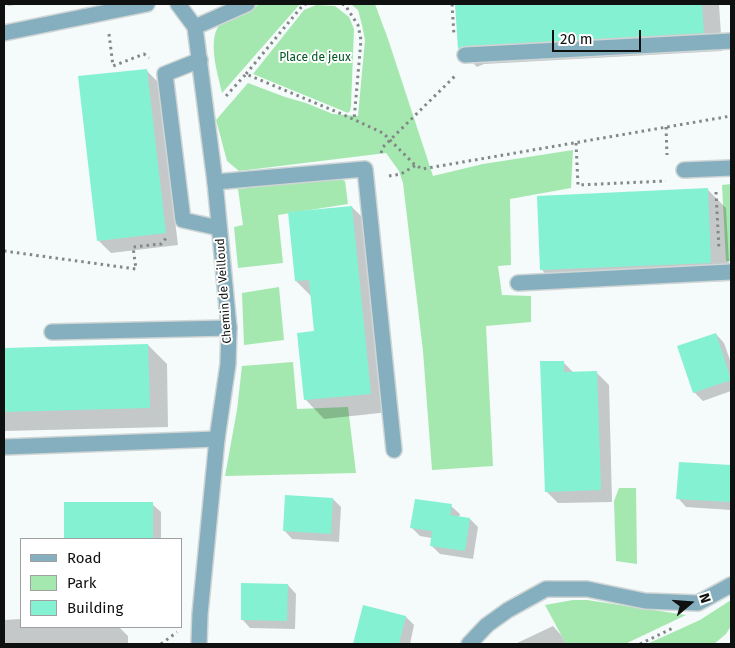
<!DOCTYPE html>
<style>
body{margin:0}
#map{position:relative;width:735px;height:648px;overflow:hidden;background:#f5fafa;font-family:"Fira Sans",sans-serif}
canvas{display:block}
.frame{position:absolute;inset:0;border:5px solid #0f1111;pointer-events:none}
.legend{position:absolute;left:20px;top:538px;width:162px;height:90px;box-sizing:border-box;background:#fff;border:1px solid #9fa0a0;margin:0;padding:6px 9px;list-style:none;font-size:15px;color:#0f1111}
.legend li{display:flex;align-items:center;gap:10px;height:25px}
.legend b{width:25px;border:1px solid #9fa0a0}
.north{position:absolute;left:665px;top:578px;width:50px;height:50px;-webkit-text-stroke:4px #fff;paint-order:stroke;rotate:72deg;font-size:14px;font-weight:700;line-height:20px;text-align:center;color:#0f1111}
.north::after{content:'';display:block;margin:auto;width:18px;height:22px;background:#0f1111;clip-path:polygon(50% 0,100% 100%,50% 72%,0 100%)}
.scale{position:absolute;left:552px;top:30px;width:89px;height:22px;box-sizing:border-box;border:2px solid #0f1111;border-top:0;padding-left:6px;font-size:15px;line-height:18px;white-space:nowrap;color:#0f1111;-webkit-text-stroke:4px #fff;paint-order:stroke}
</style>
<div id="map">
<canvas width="735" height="648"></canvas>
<div class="frame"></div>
<ul class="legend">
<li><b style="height:6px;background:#85afbe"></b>Road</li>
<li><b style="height:14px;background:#a5e8af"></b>Park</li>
<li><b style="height:14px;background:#84f1d2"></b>Building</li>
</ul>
<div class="north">N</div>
<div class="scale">20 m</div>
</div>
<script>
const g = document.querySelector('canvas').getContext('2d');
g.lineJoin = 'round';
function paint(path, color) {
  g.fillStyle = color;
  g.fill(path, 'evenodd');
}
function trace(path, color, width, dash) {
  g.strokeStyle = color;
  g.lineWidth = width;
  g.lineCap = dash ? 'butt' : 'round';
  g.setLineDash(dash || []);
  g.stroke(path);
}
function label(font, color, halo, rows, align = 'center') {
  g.font = font + ' "Fira Sans",sans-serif';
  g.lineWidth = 4;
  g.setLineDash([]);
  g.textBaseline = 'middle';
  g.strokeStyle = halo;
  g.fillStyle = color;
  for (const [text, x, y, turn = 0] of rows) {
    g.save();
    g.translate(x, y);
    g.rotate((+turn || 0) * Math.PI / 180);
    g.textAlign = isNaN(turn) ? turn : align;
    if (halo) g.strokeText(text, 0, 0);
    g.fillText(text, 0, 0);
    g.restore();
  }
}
paint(new Path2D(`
 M261,4h39l-78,89c-4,-20 -18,-59 3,-74 7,-5 27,-11 36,-15z
 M351,4h24l13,35 45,137 50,-12 90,-14 -2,38 -61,11 1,66 -13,1 4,29 29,1v26l-45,4 7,140 -61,4 -9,-119 -20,-168 -4,-12 -13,-18 -147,18 -12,-10 -11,-41 32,-37 37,14 21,6 27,11 25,2 7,-76 -3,-15 -4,-15z
 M316,5l19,1 14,11 5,12 -3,77 -1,5 -2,2 -95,-39 51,-64z
 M337,178l8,3 3,23 -70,11 5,48 -45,5 -4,-41 9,-2 -5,-36z
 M731,184v77h-5l-4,-76z
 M279,287l5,53 -40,5 -2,-52z
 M293,362l4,47 51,-2 8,66 -131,3 12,-66 5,-44z
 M619,488h17l1,76 -21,-3 -2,-60z
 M573,600h14l99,15 -61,29h-59l-21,-39z
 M731,600v26l-5,8 -12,10h-67l53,-24z`), '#a5e8af');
paint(new Path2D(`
 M6,4h17l-15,2z
 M456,4h263l3,47 -238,13 -7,3 -18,-18z
 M146,70l12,12 20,163 -67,8 -12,-12z
 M707,189l19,19 4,73 -170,8 -18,-19z
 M352,207l19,19 18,186 -65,7 -18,-19 -7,-66 16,-2 -3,-35 -16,-16z
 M716,334l8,9 7,20v28l-28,10 -9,-9z
 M148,345l19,19 1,63 -164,4v-81z
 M563,362l11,11h23l12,12 3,117 -54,1 -12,-12z
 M680,463l51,3v44l-45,-3 -8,-9z
 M333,499l8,8 -2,35 -47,-3 -8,-9z
 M65,503l87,1 9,8v27h-96z
 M451,506l9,8 -1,3 11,2 8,8 -5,32 -33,-5 -9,-9 1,-7 -12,-2 -8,-8z
 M288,585l8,9 -1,35 -45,-1 -8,-9z
 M364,606l42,11 8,8 -4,19h-54l-1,-1z
 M21,619v8h98l9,9v8h-124v-24z
 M553,626l8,9 5,9h-51z`), '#0003');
paint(new Path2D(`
 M455,4h247l2,29 -239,13 -7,3z
 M147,69l19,164 -69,8 -19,-165z
 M708,188l3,75 -171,7 -3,-74z
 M352,206l19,188 -67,6 -7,-67 17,-2 -5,-51 -14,1 -7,-69z
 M716,333l15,47 -38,13 -16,-47z
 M148,344l2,64 -146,4v-64z
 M540,361h24v11l33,-1 4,119 -56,2z
 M679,462l52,3 -1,37 -54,-3z
 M285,495l48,3 -2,36 -48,-3z
 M415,499l37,5 -2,11 20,3 -5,33 -35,-5 2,-15 -22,-3z
 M64,502h89v37h-89z
 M241,583l47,1 -1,37 -46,-1z
 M363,605l43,11 -7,28h-46z`), '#84f1d2');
const service = new Path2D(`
 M195,27l52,-23
 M465,55l266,-14
 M200,60l-35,14 18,146 36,8
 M684,170l47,-2
 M215,182l150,-13 29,281
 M518,283l213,-11
 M52,332l177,-4
 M4,447l213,-8
 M469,644l18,-19 21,-15 38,-21h41l58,12 53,2 33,-18`);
const minor = new Path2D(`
 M178,4l17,23 20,155 14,146 -1,36 -11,75 -17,175 -1,30
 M4,33l143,-29`);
trace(service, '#d0d5d5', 18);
trace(minor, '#d0d5d5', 18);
trace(new Path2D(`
 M342,4l3,1 13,20 3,15 -7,80
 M452,4l2,32
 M109,34l4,32 31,-12 5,4
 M246,74l57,-69 3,-1
 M226,96l20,-22 98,41 39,18 31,31 8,5 309,-53
 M666,127l1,28
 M576,143l2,42 88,-4
 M381,153l2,-6 73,-72
 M389,176l12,-2 15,-9
 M716,192l3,58
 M4,251l132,18 -3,-22 28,-3 7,-8
 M161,644l16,-12
 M640,644l35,-17`), '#838787', 3, [2.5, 4]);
trace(service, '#85afbe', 15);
trace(minor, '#85afbe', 15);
label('12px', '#005621', '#fff', [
 ["Place de jeux",315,58]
]);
label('12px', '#0f1111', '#fff', [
 ["Chemin de Veilloud",224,291,-94]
]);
</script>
